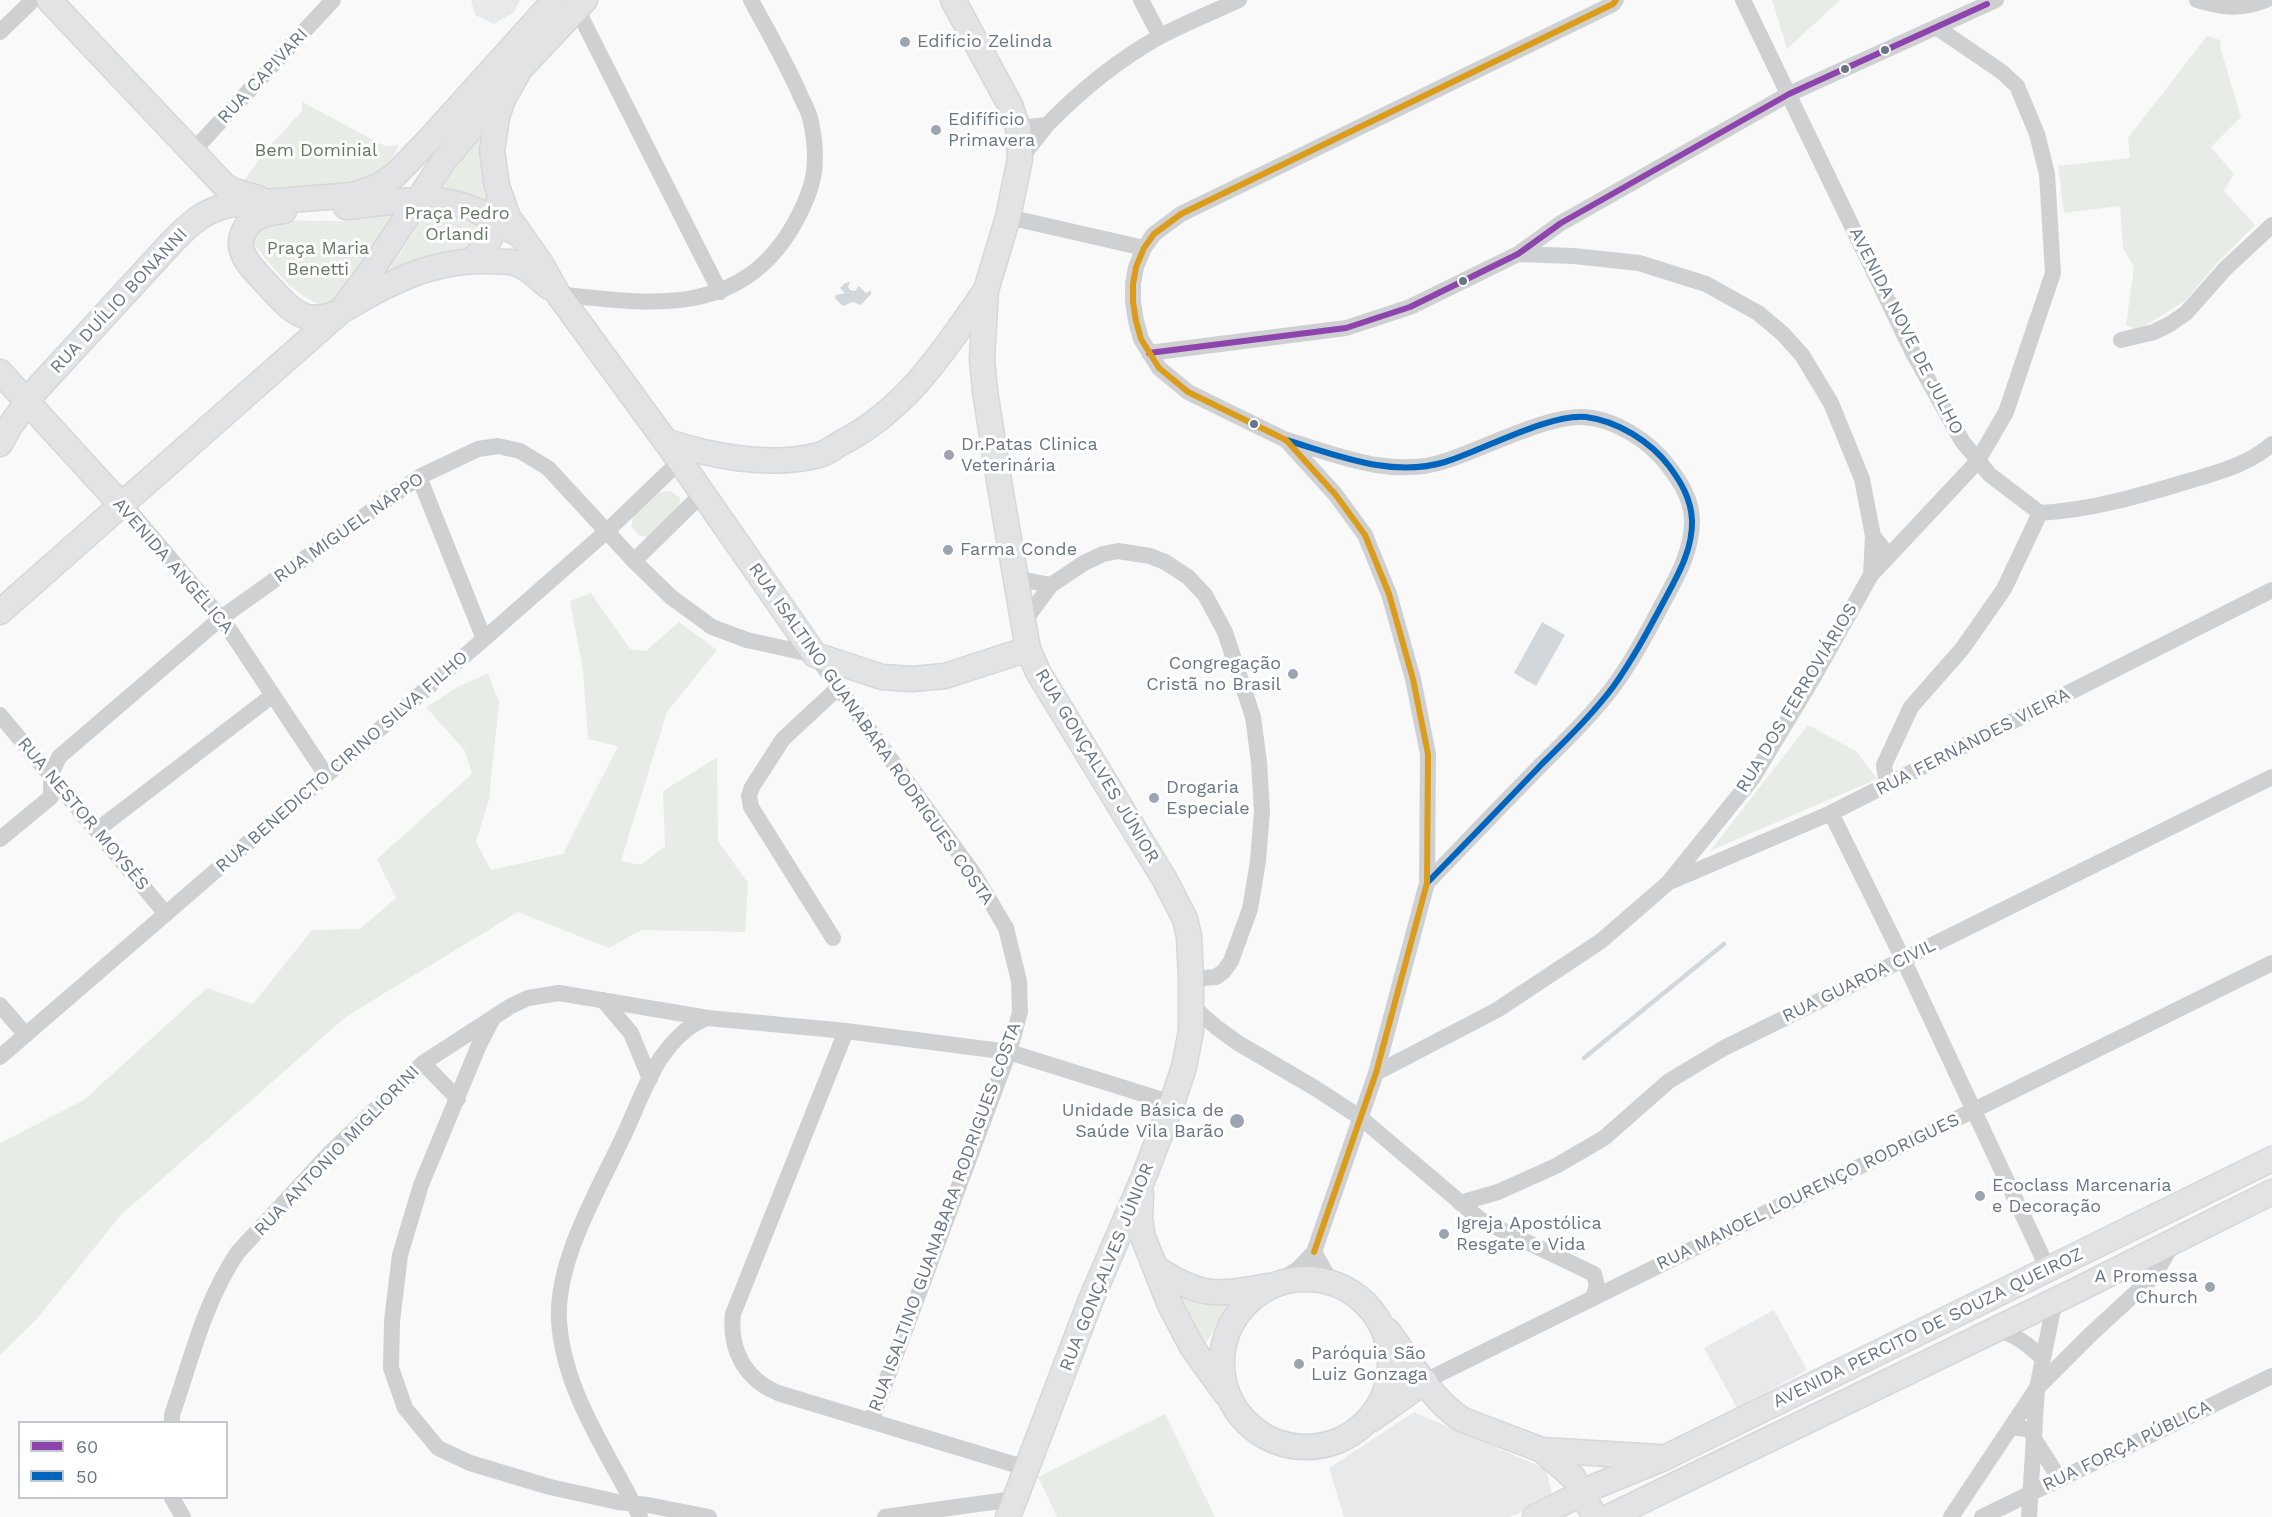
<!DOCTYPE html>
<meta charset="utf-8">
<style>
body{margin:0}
#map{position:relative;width:2272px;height:1517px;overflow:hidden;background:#f9f9f9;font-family:"Work Sans",sans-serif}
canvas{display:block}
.legend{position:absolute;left:18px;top:1421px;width:210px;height:78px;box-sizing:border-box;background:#fff;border:2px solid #c3c8cf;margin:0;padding:8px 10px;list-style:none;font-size:18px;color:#697688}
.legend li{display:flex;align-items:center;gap:12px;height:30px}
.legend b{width:30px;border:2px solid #c3c8cf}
</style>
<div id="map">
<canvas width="2272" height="1517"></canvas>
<ul class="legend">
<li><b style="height:8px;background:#8e44ad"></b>60</li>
<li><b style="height:8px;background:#0065bd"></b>50</li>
</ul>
</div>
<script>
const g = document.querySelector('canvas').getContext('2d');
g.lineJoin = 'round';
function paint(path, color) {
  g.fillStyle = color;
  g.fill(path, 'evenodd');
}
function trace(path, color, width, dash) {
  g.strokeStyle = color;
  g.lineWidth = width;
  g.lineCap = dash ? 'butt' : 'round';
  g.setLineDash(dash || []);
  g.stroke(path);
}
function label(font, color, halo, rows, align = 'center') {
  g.font = font + ' "Work Sans",sans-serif';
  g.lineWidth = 6;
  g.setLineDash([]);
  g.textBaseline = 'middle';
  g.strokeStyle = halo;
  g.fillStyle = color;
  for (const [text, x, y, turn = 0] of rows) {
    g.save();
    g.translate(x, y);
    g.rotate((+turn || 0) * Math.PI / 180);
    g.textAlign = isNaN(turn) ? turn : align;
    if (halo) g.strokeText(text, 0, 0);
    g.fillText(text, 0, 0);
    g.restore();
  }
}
paint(new Path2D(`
 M471,0h49l-6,12 -20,12 -19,-9z
 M1774,1310l33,60 -70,38 -33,-60z
 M1414,1412l132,57 7,29 -43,19h-166l-15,-49z`), '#e8e9ea');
paint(new Path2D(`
 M1772,0h68l-53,49z
 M2207,36l13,4 1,10 20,67 -30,30 23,27 -10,17 31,34 -37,37 -33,39 -47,29 -12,-5 8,-58 -11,-19 -3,-42 -56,7 -6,-47 72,-8 -2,-20z
 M302,102l83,44 14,-1 -11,20 -27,15 -36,7 -53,3 -29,-8 22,-31 37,-40z
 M481,134l3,36 9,21 -13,58 -91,23 2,-6c30,-44 57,-90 90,-132z
 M398,211l-17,28 -47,61 -10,6c-31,-10 -50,-37 -70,-62v-12l13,-12 75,1z
 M671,491l9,7 -1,9 -31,30 -10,-2 -7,-9 3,-11 26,-23z
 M591,593l39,56 16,2 33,-29 38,28 -50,62 -46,149 20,4 24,-19 -2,-55 54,-34 1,84 30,42 -3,49 -104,-2 -32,18 -91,-36 -171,104 -226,199 -86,106 -35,34v-212l84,-43 123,-112 46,16 59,-74 48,-1 36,-31 -19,-39 95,-85 -7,-23 -39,-44 30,-19 32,-15 11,29 -10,97 -13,43 15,28 72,-16 55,-108 -30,-7 -5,-69 -13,-69z
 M1808,725l48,26 21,28 -167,72z
 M1179,1297l44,7 6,3 -25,39z
 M1165,1414l50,103h-158l-19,-40z`), '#e8ece7');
paint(new Path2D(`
 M850,282l-2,5 2,3 5,1 4,-5 7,7 5,-3v4l-10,11 -8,-3 -10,4 -8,-8 1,-3 9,-2 -5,-5 5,-5z
 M1542,622l23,13 -29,51 -22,-13z`), '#d1d7db');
trace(new Path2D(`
 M1584,1058l140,-114`), '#d1d7db', 4.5);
const secondary = new Path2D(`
 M49,0l174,184 8,6 27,8
 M953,0l57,105 8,23 2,31 -12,58 -22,73 -4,69 3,32 15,96 28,162 10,23 127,208 20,39 4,17 2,43v52l-7,36 -12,36 -27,71 -55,128 -82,215
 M520,69l-17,30 -6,18 -5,34 5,35 11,31 32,45 18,32 122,167 135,194 67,22 30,2 33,-3 83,-27
 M346,207c29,-2 60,-9 89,-7 29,2 58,17 81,33
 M284,211c-21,2 -40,7 -43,31 -1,15 13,28 22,38 13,13 27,33 45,37 21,4 42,-11 59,-21 41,-22 75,-36 121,-35 7,1 16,0 23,1 15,3 26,15 38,25
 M470,261c19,-14 28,-33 28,-57
 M0,372l114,125 9,6
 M665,441c45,15 106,27 154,14 8,-2 16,-9 24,-13 66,-35 102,-93 143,-152
 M0,444l10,-18 26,-36 137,-149c18,-18 29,-29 55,-36l125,-10 25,-9 17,-11 32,-33 128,-142
 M0,612l340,-300 31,-41 72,-109 77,-93 65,-69
 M1141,1194l-1,25 3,18 27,68 22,42 33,46
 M1156,1268c44,29 60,28 111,18
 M1222 1363a84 84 0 1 1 168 0a84 84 0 1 1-168 0Z
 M1388,1331c21,29 45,71 75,89l79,30 31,27 22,40
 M1372,1419l53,-38
 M1542,1450l117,7
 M1535,1517l61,-31 68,-28 608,-299
 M1609,1517l466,-226 197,-99`);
trace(secondary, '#d6d7d8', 27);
trace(new Path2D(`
 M1141,0l19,36
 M1743,0l169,351 50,90 28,34 50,38c51,-3 99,-17 149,-32 29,-9 59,-16 83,-37
 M2197,0c28,8 42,10 69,0
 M577,9l143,283
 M0,32l33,-32
 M1047,125c33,-34 71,-65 112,-88 26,-14 54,-25 80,-37
 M1018,128l29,-3 -27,34
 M193,151l140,-151
 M1008,217l136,31
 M1518,254l56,2 65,7 67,21 52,29 24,20 20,22 29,48 31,76 11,57
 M558,294c91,10 181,25 235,-68 21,-37 27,-61 18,-104 -1,-8 -6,-17 -10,-25 -14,-33 -33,-65 -50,-97
 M2121,340l33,-8 16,-8 16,-11 39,-44 47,-44
 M1149,353l197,-25 64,-21 108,-53 43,-31 228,-129 207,-94
 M1287,440c51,15 105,39 158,21 38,-12 100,-45 137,-44 32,1 68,24 87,50 12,16 23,33 23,54 0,29 -14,54 -27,78 -16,30 -32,61 -52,88 -21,28 -48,54 -73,79 -38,39 -76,78 -113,117
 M419,477l65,162
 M123,503l102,120 101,152
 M634,561l68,-67
 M1871,575l2,-39 16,20
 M1014,578l37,7
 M1022,624l29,-39 33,-22 19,-9 15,-3 32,5 15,6 23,15 17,18 20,37 28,85 6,45 3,49 -4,50 -8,48 -19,52 -7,10 -8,6 -25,2
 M0,715l166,199
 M1887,785l-3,-20 27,-58 51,-58 42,-60 36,-76
 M1831,813l72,146 145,310
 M97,830l176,-135
 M0,839l51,-42v-23l8,-17 162,-139 198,-141 59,-28 20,-3 22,5 28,17 86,93 37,36 41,30 35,13 68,15 159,219 32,54 13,53 1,31 -11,40 -138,369
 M1672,881l159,-68 441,-223
 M833,938l-82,-131 -2,-11 3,-9 31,-48 55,-51
 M603,1000l28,33 19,46
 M0,1005l26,30
 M1191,1005l25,22 22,16 77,45 46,30 120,102 113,54 3,12 -4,11
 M493,1018l-14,27 -58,140 -21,70 -8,66 -1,47 14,40 33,40 32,15 80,24 68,15 30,3 61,12
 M846,1031l-113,283c-4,36 12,65 45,79l248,75
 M0,1057l484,-418 123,-108 73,-70
 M423,1063l35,36
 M1376,1073l121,-63 104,-69 67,-58 84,-104 61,-101 58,-103 106,-113 29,-50 47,-139 -6,-99 -10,-40 -20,-48 -15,-14 -66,-45
 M1460,1203l38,-11 58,-26 48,-28 65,-57 55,-33 548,-271
 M1314,1252l62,-179 51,-190 1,-129 -15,-75 -24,-85 -24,-59 -30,-41 -49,-54 -98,-48 -29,-24 -18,-29 -5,-18 -3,-19v-18l3,-17 8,-19 10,-14 27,-20 432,-210 3,-4
 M1276,1284l23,-16 15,-16 17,30
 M1995,1329c20,5 34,16 48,30
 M1425,1381l847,-418
 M172,1422v-7c19,-55 33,-115 66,-163l91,-98 94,-91 88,-57 17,-8 31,-5 149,25 138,13 163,21 163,51
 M2033,1430l-22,-3 26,-39 53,-53 64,-59 15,-26 8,-8
 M2033,1437l26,41
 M172,1498l11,19
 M640,1517c-30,-62 -77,-125 -81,-197 -3,-60 39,-129 64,-183 12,-25 22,-54 37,-78 13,-18 26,-33 47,-41
 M885,1517l129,-18
 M1951,1517l60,-90
 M1982,1517l290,-141
 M2029,1517l8,-129 18,-88`), '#cfd0d2', 16);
trace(secondary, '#e2e3e4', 24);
trace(new Path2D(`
 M1149,353l197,-25 64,-21 108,-53 43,-31 228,-129 198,-90`), '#8e44ad', 6);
trace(new Path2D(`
 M1286,440c51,15 105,38 159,22 36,-11 105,-49 141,-45 31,4 64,24 83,49 12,16 22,33 23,54 1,29 -14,55 -27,79 -16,30 -32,60 -52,88 -21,28 -48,54 -73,79 -37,39 -75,78 -113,117`), '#0065bd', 6);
trace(new Path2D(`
 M1314,1252l62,-179 51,-190 1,-129 -15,-75 -24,-85 -24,-59 -30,-41 -49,-54 -98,-48 -29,-24 -18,-29 -5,-18 -3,-19v-18l3,-17 8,-19 10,-14 27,-20 432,-210 3,-4`), '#db9c1b', 6);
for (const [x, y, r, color] of [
 [905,42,6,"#9ba4b0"],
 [1885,50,5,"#697688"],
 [1845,69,5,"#697688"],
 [936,130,6,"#9ba4b0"],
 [1463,281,5,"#697688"],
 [1254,424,5,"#697688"],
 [949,455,6,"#9ba4b0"],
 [948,550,6,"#9ba4b0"],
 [1293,674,6,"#9ba4b0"],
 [1154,798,6,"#9ba4b0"],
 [1237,1121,8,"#9ba4b0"],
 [1980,1196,6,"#9ba4b0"],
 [1444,1234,6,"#9ba4b0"],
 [2210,1287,6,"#9ba4b0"],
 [1299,1364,6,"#9ba4b0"]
]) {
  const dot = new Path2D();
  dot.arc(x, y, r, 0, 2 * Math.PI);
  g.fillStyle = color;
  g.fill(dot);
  trace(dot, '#fff', 2);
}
label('18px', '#697688', '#fff', [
 ["Edifício Zelinda",917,42],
 ["Edifíficio",948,120],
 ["Primavera",948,141],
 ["Dr.Patas Clinica",961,445],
 ["Veterinária",961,466],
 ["Farma Conde",960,550],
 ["Congregação",1281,664,"right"],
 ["Cristã no Brasil",1281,685,"right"],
 ["Drogaria",1166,788],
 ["Especiale",1166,809],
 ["Unidade Básica de",1224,1111,"right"],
 ["Saúde Vila Barão",1224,1132,"right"],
 ["Ecoclass Marcenaria",1992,1186],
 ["e Decoração",1992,1207],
 ["Igreja Apostólica",1456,1224],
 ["Resgate e Vida",1456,1245],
 ["A Promessa",2198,1277,"right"],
 ["Church",2198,1298,"right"],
 ["Paróquia São",1311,1354],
 ["Luiz Gonzaga",1311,1375]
], 'left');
label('18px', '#697688', '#fff', [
 ["RUA CAPIVARI",263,76,-47],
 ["RUA DUÍLIO BONANNI",119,301,-47],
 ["AVENIDA NOVE DE JULHO",1906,331,63],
 ["RUA MIGUEL NAPPO",349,528,-35],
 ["AVENIDA ANGÉLICA",173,566,49],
 ["RUA DOS FERROVIÁRIOS",1797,698,-59],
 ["RUA ISALTINO GUANABARA RODRIGUES COSTA",871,734,55],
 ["RUA FERNANDES VIEIRA",1973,742,-27],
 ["RUA BENEDICTO CIRINO SILVA FILHO",342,762,-41],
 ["RUA GONÇALVES JÚNIOR",1097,766,59],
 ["RUA NESTOR MOYSÉS",83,814,50],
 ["RUA GUARDA CIVIL",1859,981,-26],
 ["RUA ANTONIO MIGLIORINI",337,1151,-46],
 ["RUA MANOEL LOURENÇO RODRIGUES",1808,1192,-26],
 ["RUA ISALTINO GUANABARA RODRIGUES COSTA",945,1217,-70],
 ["RUA GONÇALVES JÚNIOR",1107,1267,-68],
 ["AVENIDA PERCITO DE SOUZA QUEIROZ",1928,1328,-26],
 ["RUA FORÇA PÚBLICA",2127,1446,-26]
]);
label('18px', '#667a64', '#fff', [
 ["Bem Dominial",316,151],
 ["Praça Pedro",457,214],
 ["Orlandi",457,235],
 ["Praça Maria",318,249],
 ["Benetti",318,270]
]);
</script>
